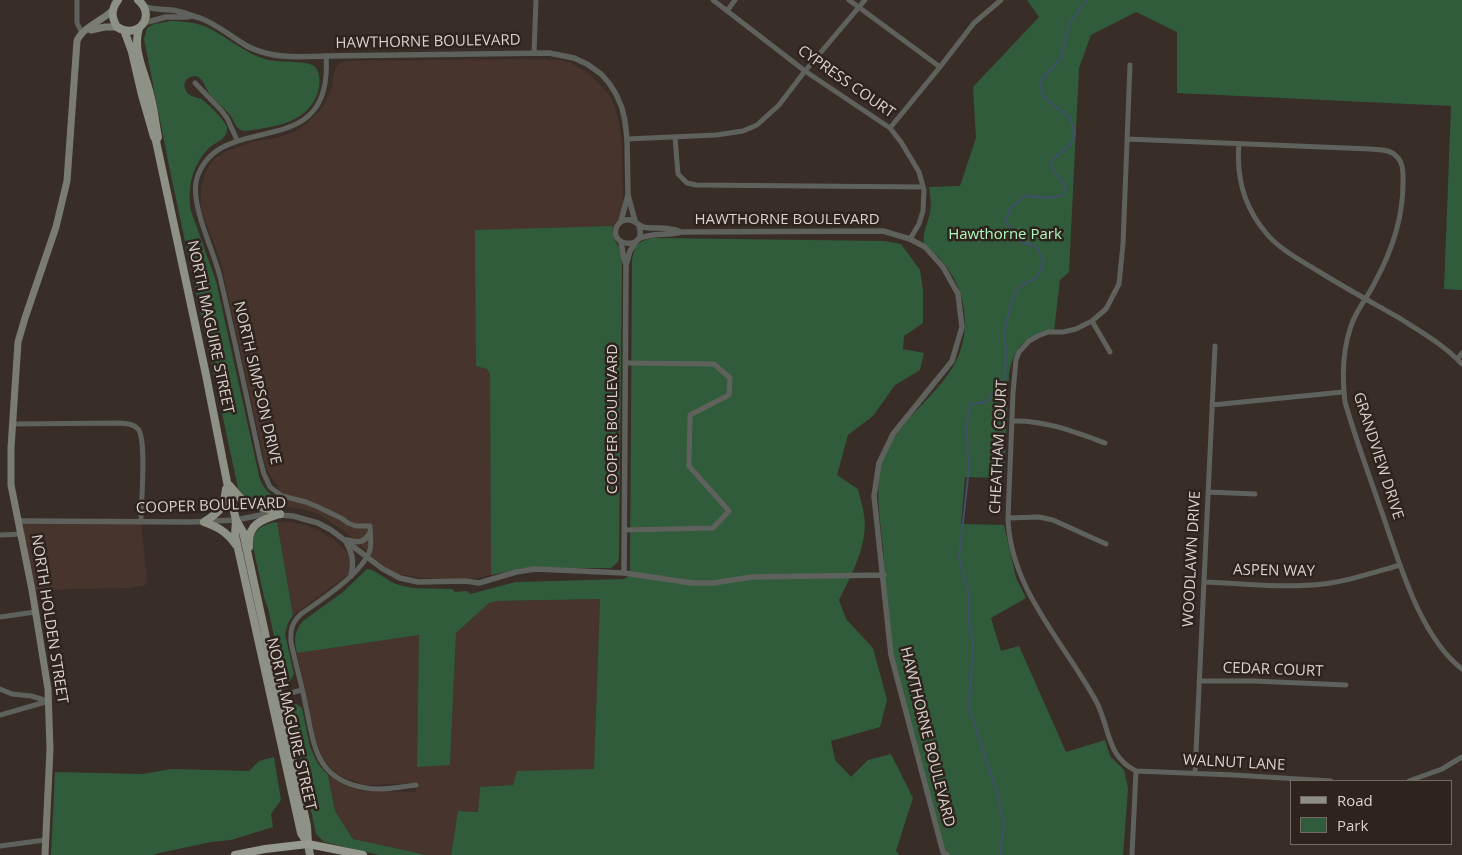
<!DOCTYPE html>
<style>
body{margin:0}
#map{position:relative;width:1462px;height:855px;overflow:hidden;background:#392d28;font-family:"Open Sans",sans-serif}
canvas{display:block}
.legend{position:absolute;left:1290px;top:780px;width:162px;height:65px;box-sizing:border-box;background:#2f231e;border:1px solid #736965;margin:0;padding:6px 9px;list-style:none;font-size:15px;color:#dad2cf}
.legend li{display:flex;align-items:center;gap:10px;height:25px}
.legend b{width:25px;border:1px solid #736965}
</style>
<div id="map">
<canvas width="1462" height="855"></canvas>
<ul class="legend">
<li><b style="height:6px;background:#8e9186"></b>Road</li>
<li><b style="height:14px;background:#315c3b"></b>Park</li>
</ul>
</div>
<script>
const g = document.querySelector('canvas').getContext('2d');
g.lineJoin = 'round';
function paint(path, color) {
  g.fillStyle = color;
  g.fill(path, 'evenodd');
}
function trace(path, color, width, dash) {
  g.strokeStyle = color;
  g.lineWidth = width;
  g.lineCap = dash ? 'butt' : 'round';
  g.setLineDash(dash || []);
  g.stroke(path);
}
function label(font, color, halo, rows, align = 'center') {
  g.font = font + ' "Open Sans",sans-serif';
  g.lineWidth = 5;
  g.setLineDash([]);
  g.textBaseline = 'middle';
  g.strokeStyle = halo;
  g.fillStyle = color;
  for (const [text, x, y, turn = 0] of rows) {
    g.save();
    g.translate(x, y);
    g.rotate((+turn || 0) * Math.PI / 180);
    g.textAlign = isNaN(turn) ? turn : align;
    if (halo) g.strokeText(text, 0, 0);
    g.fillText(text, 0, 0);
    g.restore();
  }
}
paint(new Path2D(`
 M522,59l37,1 12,3 19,11 20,22 5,12 4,14 3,23 1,59 -2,12 -8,10 -138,5 12,138 3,5 1,201 -13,3 -29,1 -25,-1 -26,-4 -9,-5 -17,-13 -25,-23 -27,-18 -14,-5 -29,-5 2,-16 -13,-21 -46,-209 -19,-49v-23l4,-12 4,-9 7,-8 8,-6 31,-11 21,-3 16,-5 12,-7 19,-19 10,-22v-11l3,-6 4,-5 6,-2z
 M19,521h122l6,57 -1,7 -16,3 -98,2z
 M277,522h13l14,3 12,4 17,10 14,13 4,10 -2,10 -2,4 -54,39z
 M600,599l-6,170 -81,16 -33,2 -2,25 -20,-1 -7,44h-24l-74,-16 -18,-28 -7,-36 9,6 24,10 55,1v-9l-50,2 -19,-6 -10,-5 -8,-8 -6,-7 -8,-19 -18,-87 122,-18 -2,131 33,-1 6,-132 32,-30 9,-2z`), '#47342d');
paint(new Path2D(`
 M1027,0h435v290l-18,-1 7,-183 -274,-13v-61l-41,-20 -45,23 -12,33 -10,204 -9,8 -6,51c-27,2 -40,16 -45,42l-5,105 -39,-1 -4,47 43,1 12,53 10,20 -35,20 10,33 18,-5 47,106 39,-12 5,16 14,14 4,19 -5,66h-174l-8,-12c-11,-44 -22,-88 -33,-132 -6,-22 -13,-44 -17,-66 -5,-33 -6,-66 -8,-98 -3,-30 -9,-61 0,-90 3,-9 10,-18 16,-26 32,-41 72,-62 65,-121 -3,-27 -19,-50 -40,-66 -2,-12 4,-20 6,-32 2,-8 0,-17 -1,-25l31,-1 16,-48 -3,-51 66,-70z
 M171,21c10,0 20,1 30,4 23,8 40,27 64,34 12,4 42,1 49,7 6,5 6,15 5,22 -8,35 -44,39 -74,43 -4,-1 -4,-1 -7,-3 -3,-3 -4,-6 -6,-10 -6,-10 -17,-16 -23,-25 -5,-7 -8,-24 -22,-14 -5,5 -2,13 3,16 5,3 10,2 14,6 8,7 18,16 23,26 1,13 -11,14 -19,22 -16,17 -21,39 -17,62l25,70 44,199c4,8 10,16 18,19l-1,6c-18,-1 -29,0 -39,-17l-68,-317 -26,-132 3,-11 7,-4z
 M613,226c-2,9 1,12 5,20 3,5 3,12 4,18l-3,293 -1,5 -7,6h-88l-32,7 -1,-201 -3,-5 -11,-3 -1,-136z
 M653,238l231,3 17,3 19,26 3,20v33l-19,13 -1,13 21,4 -4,17 -25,15 -22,31 -25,19 -11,40 21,14c2,9 5,18 6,26 5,28 -13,61 -25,85l7,19 27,29 14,52 -7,27 -49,14 4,19 16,17 17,-17 23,-6 22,44 -17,53 3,4h-448l7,-44 20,1 2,-25 33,-2 4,-14 77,-2 6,-170 -103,2 -8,2 -33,30 -6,132 -33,2 2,-132 -122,18c-3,-12 -3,-22 6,-32l40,-29 24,-23c10,1 21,13 32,16 16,5 33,3 49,4h4l3,3 12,-1 3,3 46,-12 108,-3 4,-3 2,-5 2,-311c3,-15 6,-19 21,-22z
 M277,522l16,93 -5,8 -3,11 9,40 -4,7 -4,1 -3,-3 -15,-71 -4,-11 -12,-55c3,-14 12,-18 25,-20z
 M296,704l6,4 8,39 8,17 10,11 7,36 18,28 74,16h-48l-55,-13 -8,-8 -26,-122 3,-7z
 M274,757l7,43 -10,14 2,13 -42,13 -20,2 -56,12 -1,1h-103l4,-83 88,2 28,-5 78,2 10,-10z`), '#315c3b');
trace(new Path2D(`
 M1000,855l4,-31 -8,-35 -27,-82 4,-63 -4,-22v-26l-10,-39 10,-88 -3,-41 5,-24 15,-2 19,-23 1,-28 -2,-17 7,-32 8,-15 18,-10 7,-15 -8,-16 -16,-4 -15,-21 6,-14 14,-11 25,2 13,-3 3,-10 -12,-13 -3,-11 19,-16 5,-10 -5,-17 -17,-13 -11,-11 -1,-13 20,-23 8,-34 18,-24`), '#41506a', 2);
trace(new Path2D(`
 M77,0v23l5,10
 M713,0l92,71 85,57 11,14 18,30 5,18 -1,21 -4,13 -9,15
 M849,0l91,67
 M727,11l8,-11
 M534,53l2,-53
 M326,56c8,111 -106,51 -129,122 -8,25 17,73 23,99 14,60 27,121 40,182l4,15 6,13 12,9 24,6 12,5 23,11 7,5 8,3h14c0,8 2,16 0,24 -8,24 -49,50 -69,64 -9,9 -11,15 -10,28 4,20 10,40 14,60 9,41 9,78 61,86 16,3 34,-1 50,-3
 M1130,65l-7,179 -4,40 -13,25 -14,12 -16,8 -13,3h-15l-10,4 -9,5 -10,11 -3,8 -3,33 -5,125c2,71 56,124 88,183 14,26 10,55 40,70l-4,84
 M195,83l26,27 6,8 10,22
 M890,128l50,-61 34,-44 27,-23
 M675,137l3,37 9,9 9,2 227,2
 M627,139l89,-4 27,-4 14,-6 22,-20 26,-34 60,-71
 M1127,139l243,10c8,1 19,0 25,6 9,7 8,18 8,28 0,35 -11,68 -28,99 -7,15 -19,28 -24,44 -8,23 -9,51 -6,76 10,35 23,70 35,105 18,50 38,128 82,162
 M1239,144c-3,33 5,63 27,89 13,16 34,27 52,38 27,17 55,32 83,48 22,14 43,26 61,45
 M1092,321l18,31
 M1457,359l5,-6
 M1212,405l131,-13
 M1012,421c33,-1 63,11 93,22
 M12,424l108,-1c6,1 13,0 18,6 9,9 3,76 3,92
 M1208,492l47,2
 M1008,518l31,-1 14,3 53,24
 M625,530l88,-2 16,-17 -40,-45 1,-51 39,-20 1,-17 -16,-14 -88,-1
 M0,535l22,-1
 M1205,582c36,1 72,6 108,3 30,-2 59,-12 87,-20
 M0,617l35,-5
 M1199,681h55l92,4
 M0,689l12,5 19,2 17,5
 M279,696l23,-6
 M0,715l49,-14
 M1136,771l98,4 97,6
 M1195,774l20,-428
 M1409,781l33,-12 20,-12
 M0,846l45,-6`), '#5f615c', 5);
trace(new Path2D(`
 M144,6c9,4 17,3 27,4 10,1 19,5 29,8 17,6 31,19 47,28 24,13 52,11 79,10l223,-3 25,5 13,6 14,10 8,9 7,11 6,14 3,13 2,18 1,56 7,26
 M144,23l22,-6h21l5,-1
 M621,221l7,-26
 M639,226c9,25 -32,21 -22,0 2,-3 5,-6 9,-6 8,-2 11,5 17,7 9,2 18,0 27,2 4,0 8,2 11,3
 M638,239c13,-7 29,-3 43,-7l202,-1 27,8 15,8 18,20 15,27 4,33 -10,34 -59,73 -14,29 -5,33 17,159 52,197 4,3
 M621,242l3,17 2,6 -2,308
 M626,265l4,-14 6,-9
 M19,521l172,1 45,-2 30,-6 27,2 25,7 13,7 52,39 17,9 18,4 47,-1 14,2 37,-11 19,-3 89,4 68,10h21l39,-6 132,-2
 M347,540c11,3 17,3 23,-7
 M346,542c7,13 8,19 5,34`), '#5f615c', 5.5);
trace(new Path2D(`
 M91,30l14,-3h12
 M45,855l5,-106 -2,-60 -16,-99 -21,-105v-37l7,-106 7,-24 31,-91 11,-46 10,-140c5,-13 24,-20 35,-30`), '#7a7c74', 7);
trace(new Path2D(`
 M118,0c-7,9 -7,17 -1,27 21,13 40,-11 21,-27
 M139,28c-7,23 6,44 11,66 4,14 5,28 8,43l-2,4 50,234 21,107 9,38 7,12 64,294 1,18 2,11
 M124,30l8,22 10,43 12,42
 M229,485l14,16 8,4 18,4 11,5
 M236,520l-1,15 66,298 7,11
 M204,522c16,-10 20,-14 22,-33
 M204,522c14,5 23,10 32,23
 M249,547c-2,-23 12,-27 31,-33`), '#8e9186', 8);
trace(new Path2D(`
 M235,855l30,-6 43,-5 55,11`), '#979a8e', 8);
label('15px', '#dad2cf', '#2f231e', [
 ["HAWTHORNE BOULEVARD",428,42,-1],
 ["CYPRESS COURT",846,82,35],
 ["HAWTHORNE BOULEVARD",787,220],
 ["NORTH MAGUIRE STREET",210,327,78],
 ["NORTH SIMPSON DRIVE",257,383,77],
 ["COOPER BOULEVARD",613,419,-90],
 ["CHEATHAM COURT",999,447,-87],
 ["GRANDVIEW DRIVE",1378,456,72],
 ["COOPER BOULEVARD",211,506,-2],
 ["WOODLAWN DRIVE",1192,559,-87],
 ["ASPEN WAY",1274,571,1],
 ["NORTH HOLDEN STREET",49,619,81],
 ["CEDAR COURT",1273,670,2],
 ["NORTH MAGUIRE STREET",291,724,77],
 ["HAWTHORNE BOULEVARD",927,737,76],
 ["WALNUT LANE",1234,763,3]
]);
label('15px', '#adf8bb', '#2f231e', [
 ["Hawthorne Park",1005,235]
]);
</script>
